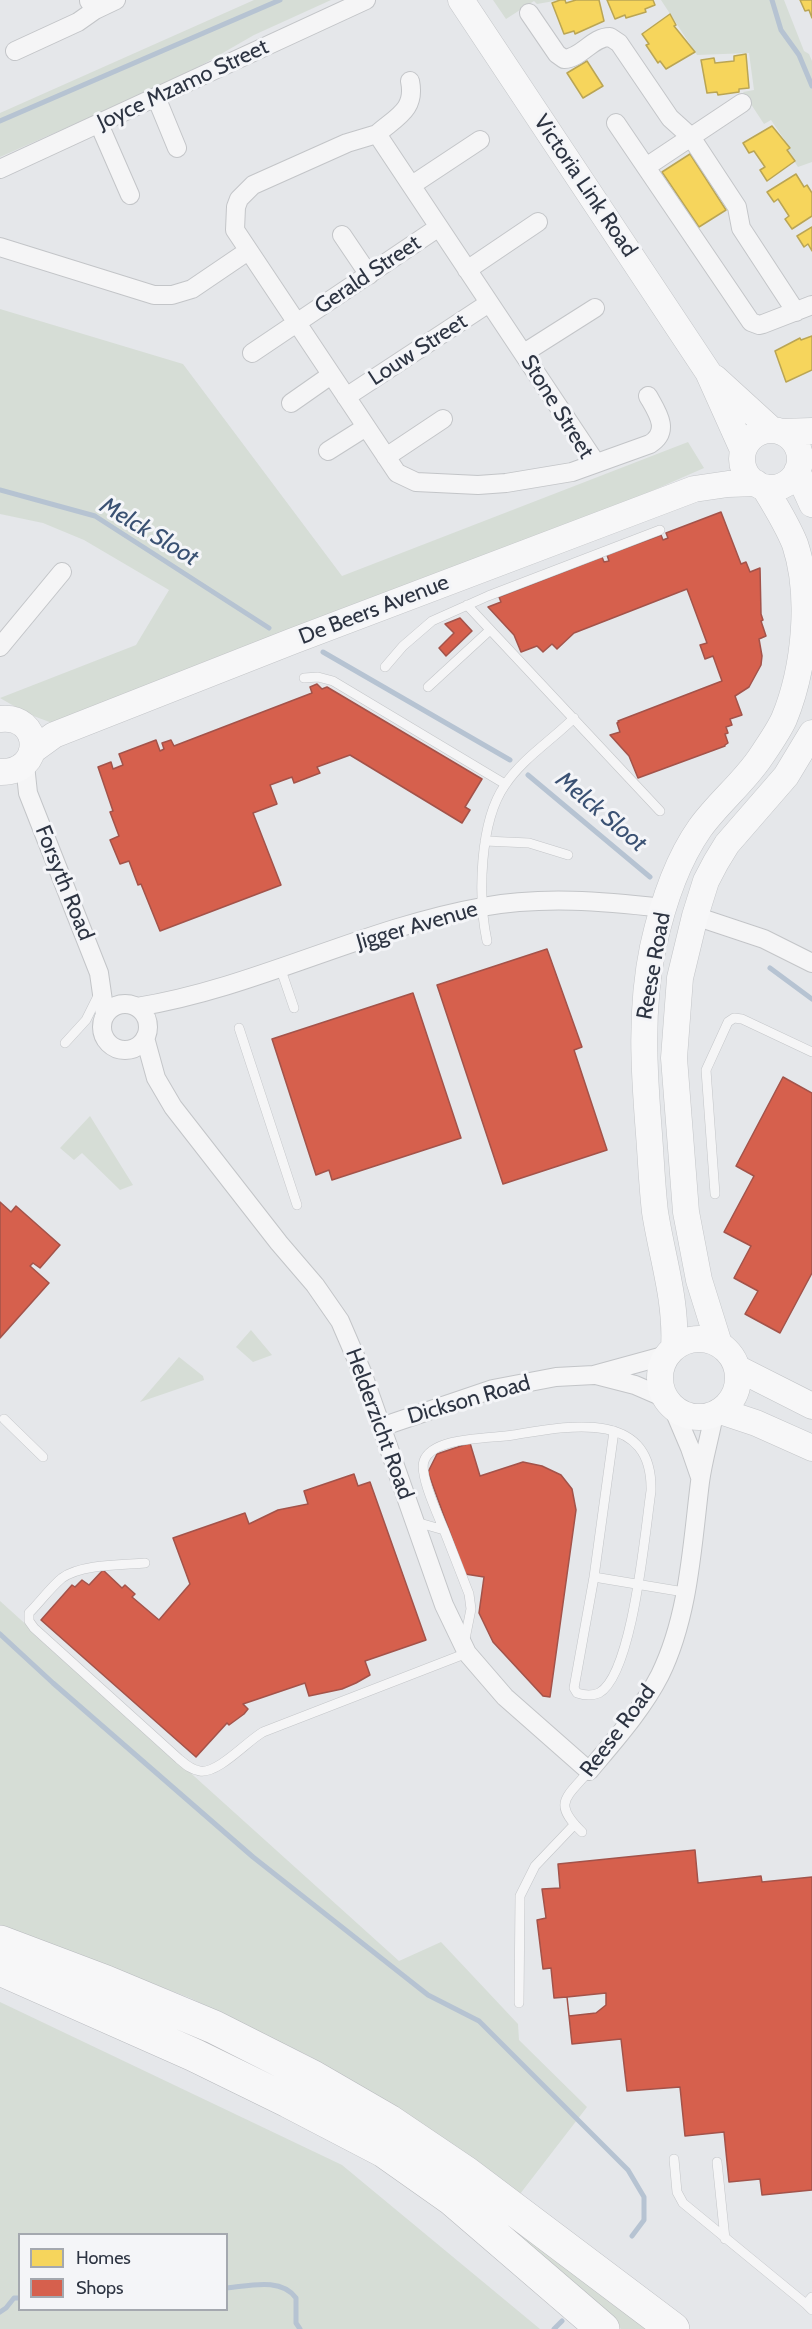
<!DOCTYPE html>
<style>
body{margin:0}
#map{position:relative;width:812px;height:2329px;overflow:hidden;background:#e5e7ea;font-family:Cabin,sans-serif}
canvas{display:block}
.legend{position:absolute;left:18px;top:2233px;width:210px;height:78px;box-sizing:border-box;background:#f4f5f8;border:2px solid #a4a8af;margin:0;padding:8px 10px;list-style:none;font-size:18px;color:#2d3442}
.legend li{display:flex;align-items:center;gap:12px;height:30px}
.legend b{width:30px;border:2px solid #a4a8af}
</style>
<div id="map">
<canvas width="812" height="2329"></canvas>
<ul class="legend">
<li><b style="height:16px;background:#f6d55c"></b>Homes</li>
<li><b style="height:16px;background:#d6604d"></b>Shops</li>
</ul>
</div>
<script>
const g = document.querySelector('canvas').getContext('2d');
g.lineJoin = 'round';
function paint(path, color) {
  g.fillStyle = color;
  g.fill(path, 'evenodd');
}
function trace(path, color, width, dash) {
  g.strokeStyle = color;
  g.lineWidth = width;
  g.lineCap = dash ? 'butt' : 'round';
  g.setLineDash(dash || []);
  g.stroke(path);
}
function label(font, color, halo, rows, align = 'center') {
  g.font = font + ' Cabin,sans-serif';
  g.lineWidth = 6;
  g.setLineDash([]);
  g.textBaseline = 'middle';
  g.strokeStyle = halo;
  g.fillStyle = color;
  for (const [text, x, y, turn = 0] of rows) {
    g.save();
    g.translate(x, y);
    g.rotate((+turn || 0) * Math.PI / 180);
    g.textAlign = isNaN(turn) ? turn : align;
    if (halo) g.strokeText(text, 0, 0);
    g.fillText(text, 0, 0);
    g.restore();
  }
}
paint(new Path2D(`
 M254,0h77l-77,35 -73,42 -181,80v-44z
 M493,0h67l-23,4 -3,-3 -28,18z
 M661,0h123l20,51 5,3 3,7v101l-14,5 -11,-17 3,-2 -19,-28 -7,4 -21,-32 11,-2 -5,-37 -52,2z
 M0,309l183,55 159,212 346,-134 16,26 -89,39 -560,217 -27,-10 -28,-16 136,-53 33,-55 -85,-50 -41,-17 -43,-9z
 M90,1116l43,69 -13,5 -38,-37 -8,7 -14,-12z
 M251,1330l21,25 -19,7 -17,-15z
 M179,1357l24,19 1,4 -64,22z
 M0,1601l399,360 42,-19 77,82 1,16 68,67 -67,87 -209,-137 -121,-59 -190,-73z
 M0,2002l342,163 198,164h-540zM20,2234h206v76h-206z
 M527,2233l126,96h-32l-101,-88z`), '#d6ddd6');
const homes = new Path2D(`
 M560,0h5l1,3 10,-3h23l5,21 -29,13 -1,-3 -10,3 -12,-31z
 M607,0h46l2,5 -10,4 1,3 -20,6 -1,-3 -10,4z
 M800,0h12v18l-3,-8 -4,1z
 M670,14l6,11 -2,1 21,26 -29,17 -6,-8 -2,2 -12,-18 3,-1 -7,-10z
 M746,54l3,34 -10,1v3l-21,3 -1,-3 -10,1 -6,-33 13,-2 1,5 19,-2v-5z
 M587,61l16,25 -20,12 -16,-25z
 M772,126l18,22 -3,2 8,11 -28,20 -7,-11 5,-3 -11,-16 -5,2 -6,-10z
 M690,154l36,56 -27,17 -37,-55z
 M796,174l8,13 3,-2 5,8v23l-20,13 -7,-10 4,-3 -11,-17 -4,3 -7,-10z
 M812,227v24l-4,-7 -4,3 -7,-11z
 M812,336v34l-26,12 -11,-31 25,-13 1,2z`);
paint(homes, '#f6d55c');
trace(homes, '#baa554', 1.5);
const shops = new Path2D(`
 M721,512l20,52 5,-2 4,10 10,-4 1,46 2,6 -2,1 5,15 -7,3 3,17 -1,9 -12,22 -14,9 7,19 -12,4 2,6 -6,2 2,6 -3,1 3,9 -3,2v1l-87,32 -9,-22 -19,-21 10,-3 -3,-9 2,-1 -1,-1 104,-40 -9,-25 -8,3 -5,-14 7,-2 -20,-54 -113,44 -17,16 -5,-5 -9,8 -6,-6 -16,6 -7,-17 -26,-28 13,-5 -2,-5 103,-40 2,5 5,-1 -2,-6 54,-20 2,5 5,-2 -2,-5z
 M460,618l12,13 -26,25 -7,-8 15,-15 -9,-9z
 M317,684l5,5 5,-2 155,92 -17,28 5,3 -8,13 -112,-68 -33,12 3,6 -26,10 -2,-6 -22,8 7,19 -24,9 28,72 -121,46 -19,-47 -3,1 -9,-24 -9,3 -10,-24 9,-4 -9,-24 3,-1 -15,-44 13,-5 2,7 10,-4 -4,-11 37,-14 4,11 4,-2 -2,-6 9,-3 3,6 138,-53 -2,-6z
 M547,949l35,98 -8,3 33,100 -104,34 -66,-199z
 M413,993l48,145 -129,42 -3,-10 -13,5 -44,-136z
 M783,1077l29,16v180l-32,60 -35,-19 13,-23 -24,-13 17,-32 -27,-14 30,-56 -18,-10z
 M0,1202l11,10 5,-6 44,39 -20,23 -7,-5 -3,3 19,17 -49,55z
 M470,1443l10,33 43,-14 19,4 19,9 11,14 4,21 -26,187 -7,-1 -50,-54 -14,-29 5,-36 -19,-3 -37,-102 9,-18z
 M354,1474l4,12 12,-4 56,158 -61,21 5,14 -14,8 -14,6 -33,7 -4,-13 -62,21 5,5 -4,5 -15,11 -2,-2 -31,34 -155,-137 31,-35 3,2 7,-7 7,5 14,-15 19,18 3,-3 10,9 -3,3 27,23 31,-36 -17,-46 72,-25 4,11 29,-14 30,-6 -4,-13z
 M695,1850l3,33 63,-7 1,6 50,-5v313l-50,5 -2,-16 -31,3 -5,-50 -39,4 -5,-49 -53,4 -6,-52 -49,5 -5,-47 -13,1 -3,-30 -8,1 -6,-49 9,-2 -4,-29 18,-1 -2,-24z
 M606,1993v12l-10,8 -27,3 -2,-19z`);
paint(shops, '#d6604d');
trace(shops, '#a3534a', 1.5);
trace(new Path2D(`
 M772,0l9,30 18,25 13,31
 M0,121l280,-121
 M0,490l95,26 174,112
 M323,652l187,108
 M528,775l122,102
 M770,968l42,31
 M0,1634l53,49 200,174 175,138 51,26 149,149 16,27v23l-12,16
 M226,2288c23,-2 55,-11 70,10v25l4,6
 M0,2312l6,-4 8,-10h6
 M554,2329l8,-8`), '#b6c3d2', 5);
const lane = new Path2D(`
 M467,605l193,206
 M385,667l18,-21 29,-25 56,-25 172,-66
 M304,678l14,-1 15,4 172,103
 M428,687l62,-57
 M485,841l44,2 39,12
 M487,941c-9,-43 -8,-119 18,-156 17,-26 47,-45 69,-67
 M280,967l14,41
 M239,1028l58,177
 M65,1043l21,-23 13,-26
 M715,1194l-9,-124 22,-48 6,-4 8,1 70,33
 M4,1419l39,38
 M416,1522l28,8 25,64 2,15 -7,35
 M444,1530c-6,-15 -25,-55 -20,-69 9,-25 68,-22 89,-26 54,-9 140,-27 138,56 -6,40 -18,183 -52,202 -7,3 -16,2 -22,0l-3,-5 20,-111 20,-146
 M145,1563c-23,2 -64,1 -83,15 -12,10 -22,24 -33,35v8l5,7 145,131c6,5 12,11 21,12 18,3 47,-30 63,-39l204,-79
 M594,1577l90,15
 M582,1832c-30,-29 -16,-34 7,-61
 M519,2003l1,-107 15,-30 39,-41
 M674,2159l3,33 6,11 123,101
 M717,2162l8,77
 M812,2297l-6,7 6,6`);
const street = new Path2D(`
 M89,1l6,9 21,-10
 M529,13l28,41 7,5c18,-1 28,-22 46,-22l9,6 51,75 21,19 46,70 4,21 55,84
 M15,51l63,-29 17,-12
 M156,97l21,51
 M616,123l135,199 8,3 4,-1 49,-19
 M99,124l31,71
 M377,134c19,-17 39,-24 33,-53
 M646,167l96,-64
 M0,169l366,-169
 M412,185l68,-45
 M342,235l27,40
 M0,247l154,48h18l20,-6 56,-38
 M467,270l71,-48
 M252,353l187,-126
 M524,353l71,-45
 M346,397l143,-94
 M291,403l40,-28
 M328,451l38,-24
 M386,457l57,-38
 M596,463l-219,-329 -30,9 -94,42 -14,14 -3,8 -1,23 162,243 19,9 62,3 28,-2 66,-11 78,-28c21,-13 7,-32 -2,-48
 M0,647l62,-75
 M25,765l3,28 71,180 6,42
 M695,916l69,23 48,24
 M102 1027a23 23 0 1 1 46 0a23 23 0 1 1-46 0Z
 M137,1007c118,-19 227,-79 345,-100 60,-11 121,-6 181,1
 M145,1038l11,40 17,29 106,136 36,42 25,36 22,51 82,233 23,48 38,44 84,74c26,-31 53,-61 71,-96 29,-59 32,-129 40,-193 3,-23 10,-45 14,-68
 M596,1375l39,10 30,13
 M673,1408l17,40 10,29
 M381,1427l112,-38 63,-12 38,-2 73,-20`);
const secondary = new Path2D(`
 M461,0l247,372 35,78
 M715,378l57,52
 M742 459a29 29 0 1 1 58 0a29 29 0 1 1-58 0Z
 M782,432l30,-1
 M797,471l15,33
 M0,719c42,-5 45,54 0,53
 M32,751l22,-16 239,-94 401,-152 34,-5 28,-1
 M660 1378a39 39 0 1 1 78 0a39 39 0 1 1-78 0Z
 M719,1344l-20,-64 -13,-68 -12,-154 6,-80 15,-62 11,-35 10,-19 11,-18 59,-68 26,-43
 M674,1348c3,-47 -12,-91 -19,-136 -3,-26 -4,-52 -6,-78 -5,-63 -9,-125 4,-187 9,-41 23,-85 47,-119 18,-25 43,-45 60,-70 8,-12 18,-26 24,-39 21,-51 28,-123 11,-175 -8,-20 -20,-39 -31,-57
 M737,1368l75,38
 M720,1411l36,12 56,25`);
const highway = new Path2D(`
 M0,1942l106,40 108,45 99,50 76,44 77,52 207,156
 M0,1969l194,86 94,46 96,50 68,48 151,130`);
trace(lane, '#c3c5c8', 10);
trace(street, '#c3c5c8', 20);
trace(secondary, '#c3c5c8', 27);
trace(highway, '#b8babe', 34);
trace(lane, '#f5f5f6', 9);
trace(street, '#f5f5f6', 18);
trace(secondary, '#f7f7f8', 26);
trace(highway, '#f7f7f8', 33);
label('22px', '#2d3442', '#f4f5f8', [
 ["Joyce Mzamo Street",183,85,-25],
 ["Victoria Link Road",585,186,56],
 ["Gerald Street",368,275,-34],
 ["Louw Street",418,350,-33],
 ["Stone Street",557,407,58],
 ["De Beers Avenue",374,610,-21],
 ["Forsyth Road",64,883,68],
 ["Jigger Avenue",417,926,-16],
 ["Reese Road",654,966,-80],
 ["Dickson Road",469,1400,-16],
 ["Helderzicht Road",379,1424,70],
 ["Reese Road",618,1731,-53]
]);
label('italic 24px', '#3a5173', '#f4f5f8', [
 ["Melck Sloot",149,532,31],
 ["Melck Sloot",601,812,40]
]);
</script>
